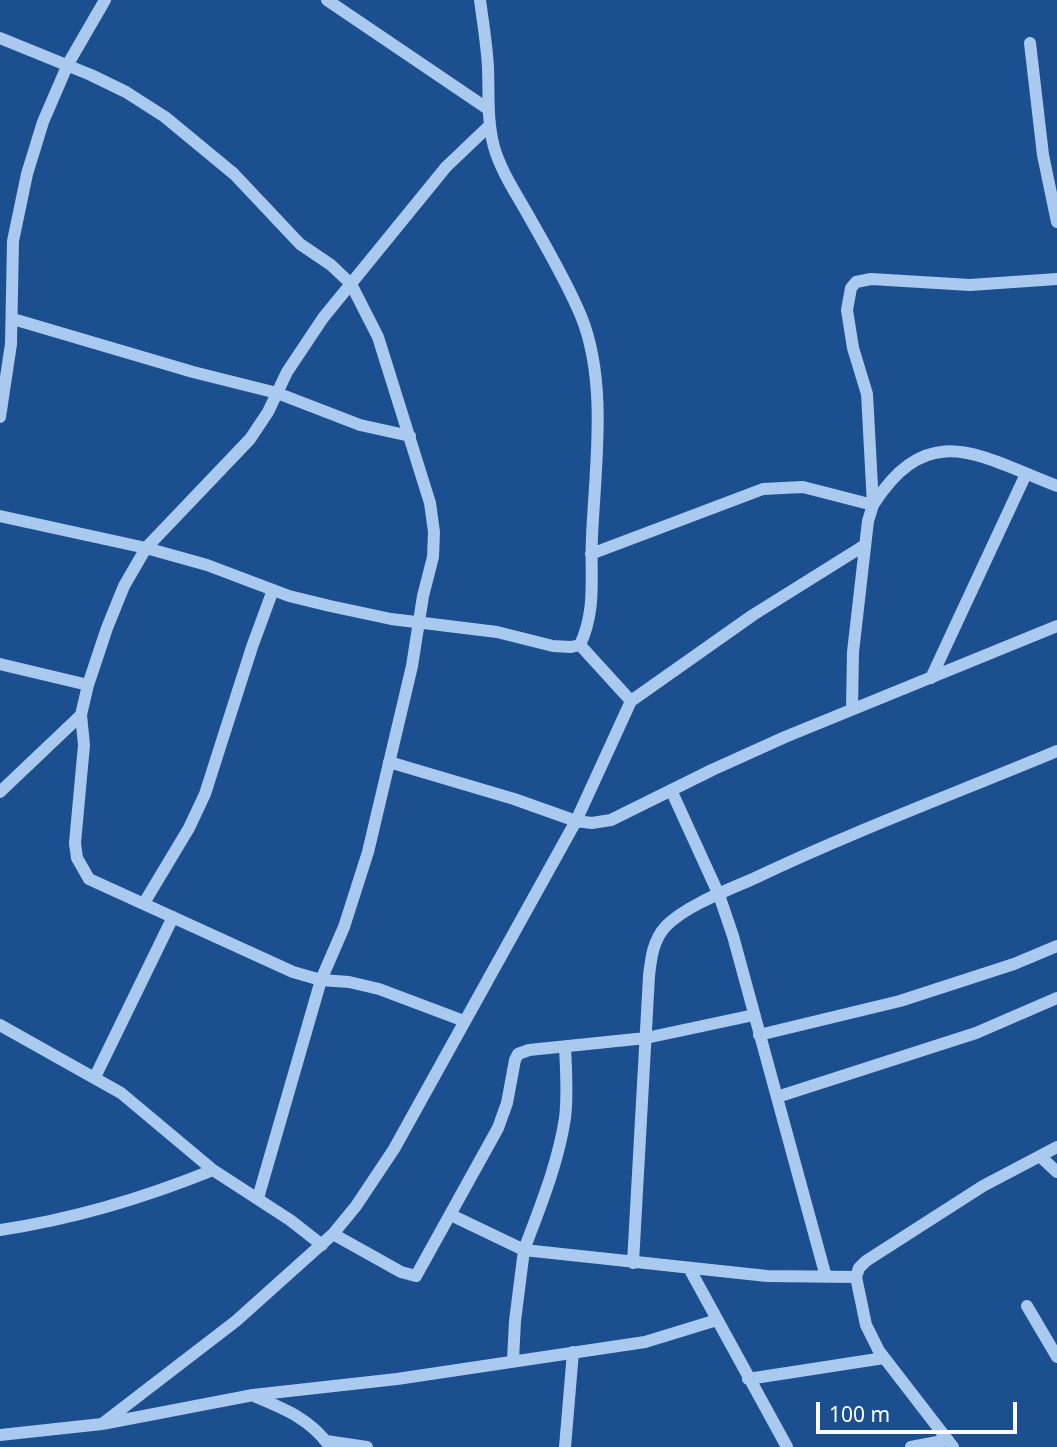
<!DOCTYPE html>
<style>
body{margin:0}
#map{position:relative;width:1057px;height:1447px;overflow:hidden;background:#1b4f8f;font-family:"Noto Sans",sans-serif}
canvas{display:block}
.scale{position:absolute;left:816px;top:1402px;width:201px;height:32px;box-sizing:border-box;border:4px solid #fff;border-top:0;padding-left:9px;font-size:21px;line-height:24px;white-space:nowrap;color:#fff;-webkit-text-stroke:5px #1b4f8f;paint-order:stroke}
</style>
<div id="map">
<canvas width="1057" height="1447"></canvas>
<div class="scale">100 m</div>
</div>
<script>
const g = document.querySelector('canvas').getContext('2d');
g.lineJoin = 'round';
function trace(path, color, width, dash) {
  g.strokeStyle = color;
  g.lineWidth = width;
  g.lineCap = dash ? 'butt' : 'round';
  g.setLineDash(dash || []);
  g.stroke(path);
}
trace(new Path2D(`
 M327,0l161,109
 M480,0c3,23 7,46 8,68 1,27 -1,53 6,79 7,24 21,45 33,66 19,34 39,67 54,103 27,66 14,151 11,221 -2,39 5,71 -12,108l51,56
 M0,38l91,37 35,17 39,25 69,57 66,70 31,21 20,19 27,53 52,166 4,29 -1,25 -10,39 -11,70 -44,186 -24,75 -23,53 -63,218
 M1030,43l13,112 14,67
 M13,319l180,53 84,21 83,32 50,11
 M0,417l11,-73 2,-103 14,-67 16,-52 25,-58 37,-64
 M0,516l146,32 61,17 82,31 41,10 61,13 106,13 56,14 18,1 9,-2
 M591,554l172,-65 40,-2 70,18c56,-87 106,-49 184,-19
 M0,664l88,21
 M931,678l95,-204
 M852,708l1,-56 15,-131 5,-16 -6,-111 -14,-46 -6,-38 4,-22 5,-6 15,-3 99,6 87,-6
 M389,762l125,37 62,22 16,2 19,-3 101,-50 73,-33 272,-111
 M671,790l48,105 14,41 93,341
 M0,792l81,-77
 M144,903l45,-75 16,-34 47,-147 21,-57
 M464,1021l-85,-32 -30,-7 -28,-2 -28,-8 -204,-93 -12,-21 -2,-15 9,-98 -3,-30 7,-30 19,-57 17,-42 22,-38 104,-109 18,-27 19,-40 36,-54 123,-151 43,-41
 M0,1025l121,68 92,77
 M759,1035l141,-34 114,-37 43,-18
 M95,1077l78,-160
 M777,1097l199,-64 81,-35
 M1041,1157l16,15
 M451,1215l73,35c16,-43 34,-86 41,-132 3,-24 1,-48 0,-71
 M0,1230c74,-11 144,-32 213,-60l77,50 32,25
 M333,1234l68,38 15,4 82,-148 9,-25 8,-43 3,-6 11,-4 117,-12 108,-23
 M633,1263l16,-287c2,-18 4,-36 17,-50 21,-21 62,-36 89,-48 99,-47 201,-85 302,-127
 M689,1268l98,179
 M1027,1306l30,51
 M513,1360l2,-39 9,-71 243,26 89,1
 M748,1379l136,-21
 M256,1397c29,12 56,23 74,50
 M102,1424l134,-103 97,-87 23,-28 38,-57 182,-328 55,-120 122,-86 112,-70
 M0,1435l102,-11 151,-29 144,-16 248,-37 72,-22
 M326,1441l41,6
 M565,1447l8,-95
 M911,1447l37,-7
 M953,1447l-74,-96 -13,-26 -10,-48 3,-9 7,-7 117,-75 74,-39`), '#a9c9ee', 12);
</script>
